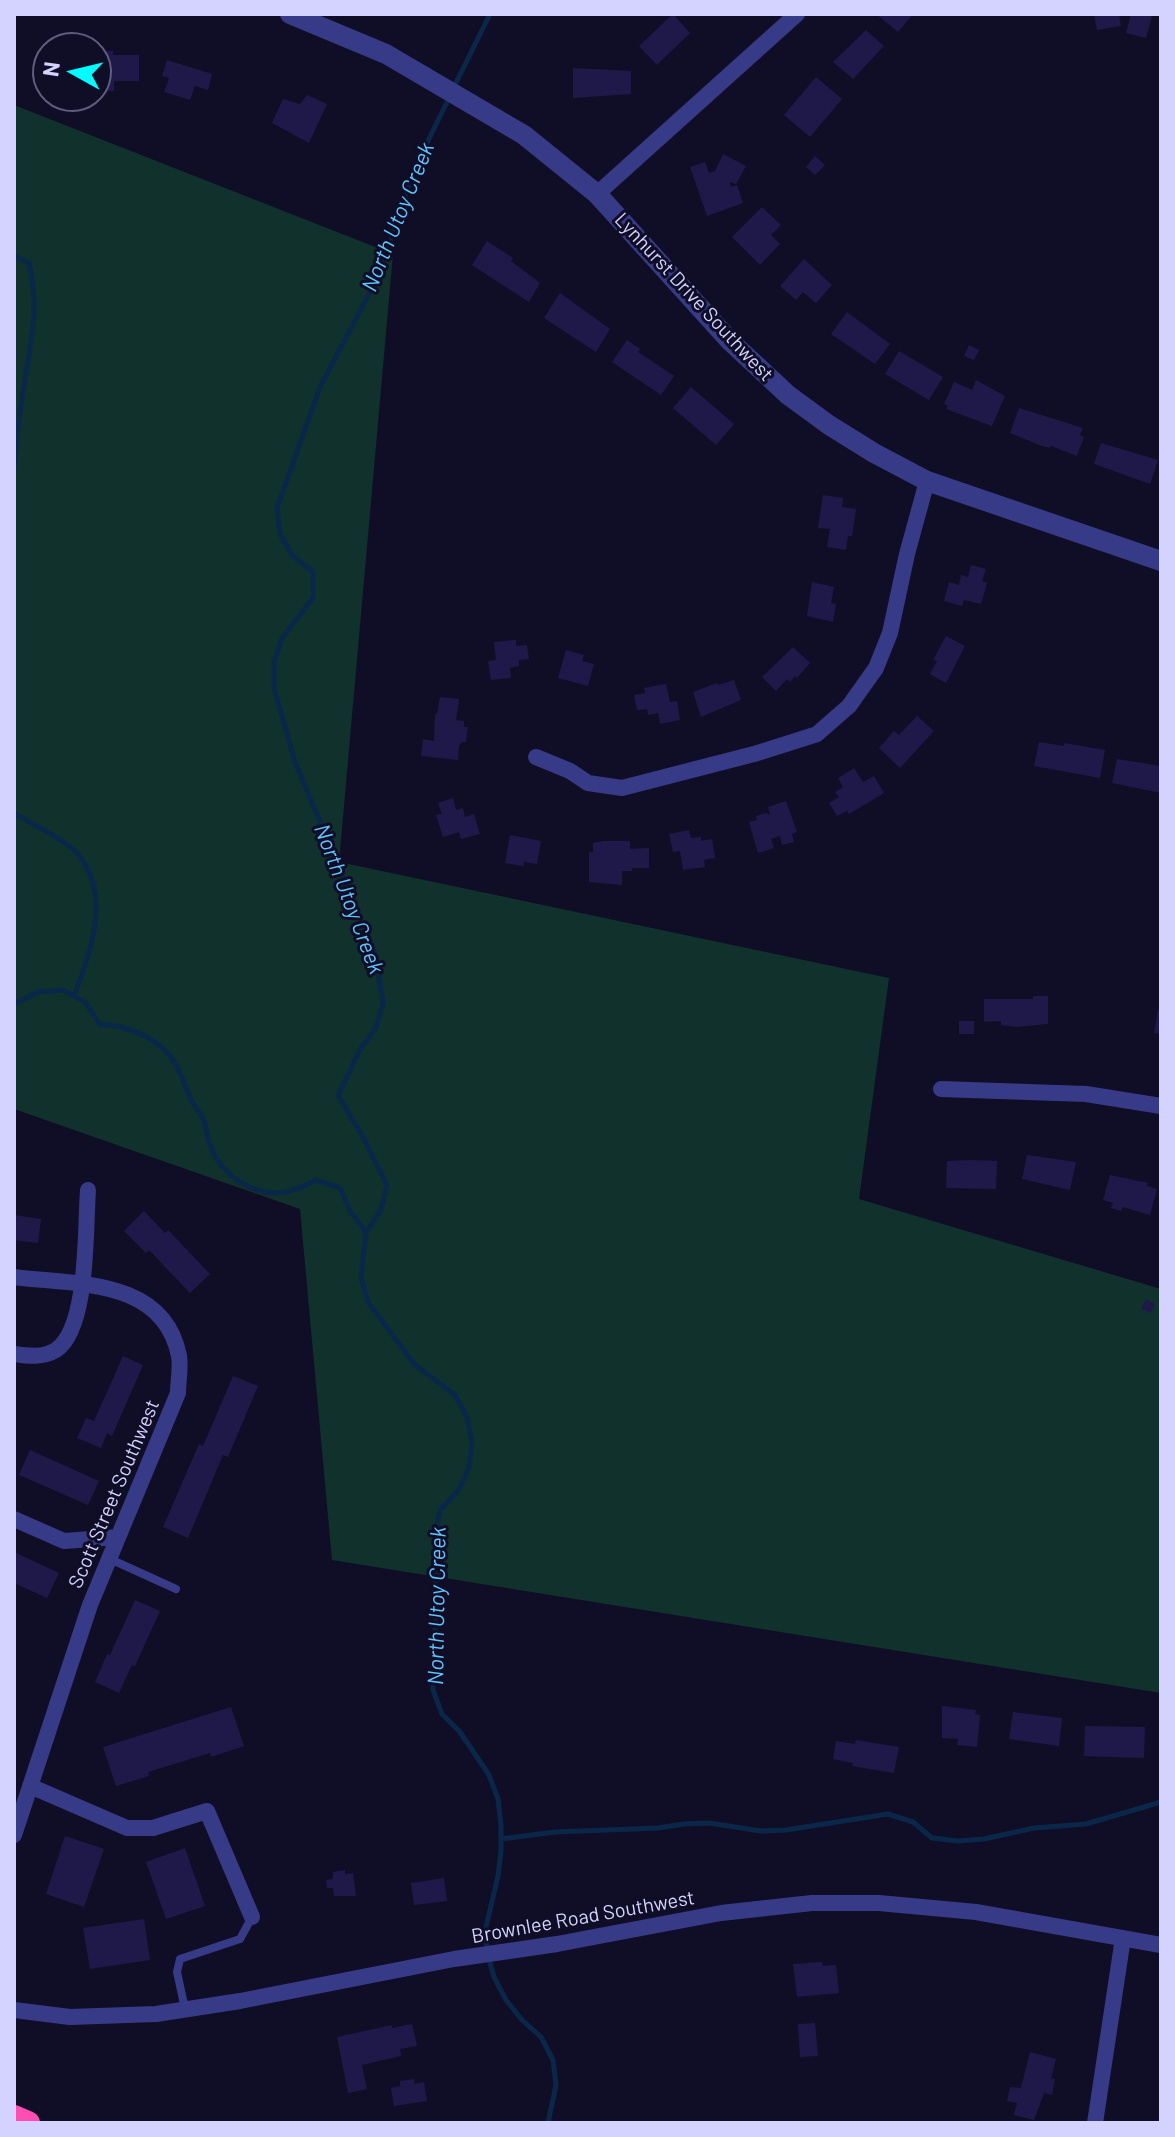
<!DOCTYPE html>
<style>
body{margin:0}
#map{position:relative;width:1175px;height:2137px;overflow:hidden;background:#100e26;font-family:Barlow,sans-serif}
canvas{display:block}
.frame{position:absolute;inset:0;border:16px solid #d4d3ff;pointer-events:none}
.north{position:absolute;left:32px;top:32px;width:80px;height:80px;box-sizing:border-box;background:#100e26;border:2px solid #5e5d7d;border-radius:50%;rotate:278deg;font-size:22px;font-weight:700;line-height:32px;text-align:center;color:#d4d3ff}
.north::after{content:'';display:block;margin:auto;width:28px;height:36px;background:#00fcfe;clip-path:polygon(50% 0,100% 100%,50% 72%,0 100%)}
</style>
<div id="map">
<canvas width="1175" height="2137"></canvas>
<div class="frame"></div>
<div class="north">N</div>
</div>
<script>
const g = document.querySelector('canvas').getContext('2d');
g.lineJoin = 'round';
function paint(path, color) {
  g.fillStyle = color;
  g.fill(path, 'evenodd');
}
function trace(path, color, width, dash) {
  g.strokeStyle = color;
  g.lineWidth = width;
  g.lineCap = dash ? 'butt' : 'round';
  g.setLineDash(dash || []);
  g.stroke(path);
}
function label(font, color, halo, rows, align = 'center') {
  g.font = font + ' Barlow,sans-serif';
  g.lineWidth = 6;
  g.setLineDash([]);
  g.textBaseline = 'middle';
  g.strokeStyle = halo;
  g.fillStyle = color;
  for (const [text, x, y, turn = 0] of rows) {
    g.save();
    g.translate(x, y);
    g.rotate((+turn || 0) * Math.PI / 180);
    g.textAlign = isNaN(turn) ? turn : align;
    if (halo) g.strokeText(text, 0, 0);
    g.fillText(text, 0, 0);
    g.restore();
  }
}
paint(new Path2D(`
 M14,105l379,149 -54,608 550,116 -30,221 302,90v404l-829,-133 -32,-351 -286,-100z`), '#11312c');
trace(new Path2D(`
 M453,89l37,-75
 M449,98l-26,53 -19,48 -24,74 -60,114 -43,121 3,26 13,22 20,16v26l-31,40 -8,24v26l21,74 80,191 8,50 -7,25 -15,20 -23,47 26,44 23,46 -6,25 -15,22 -5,45 7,25 46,62 41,31 12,22 5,26 -3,25 -11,23 -18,19 -5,25 1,78 -3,77 9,24 18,18 29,43 9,24 3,26v26l-3,25 -12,51 1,25 7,25 12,23 16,20 19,17 12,23 3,25 -8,38
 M14,256l15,7c11,49 2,75 -5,123 -5,27 -7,54 -10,81
 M14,813c16,10 53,28 63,40 36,41 13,100 -3,143
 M14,1004l24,-12 25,-2 23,13 13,21c27,2 53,10 71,32 11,14 14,28 21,44 4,7 10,14 13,21 3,8 3,16 6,24 7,19 23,36 42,43 24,10 41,4 64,-8l24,8 10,23 16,21
 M501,1839l54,-7 103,-4 26,-4 25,-1 52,8 25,-1 102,-16 25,8 19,16 26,3 26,-2 50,-11 52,-4 75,-22`), '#0a274a', 5);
paint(new Path2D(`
 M673,14l17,19 -33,32 -18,-19z
 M876,14h37l-15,18z
 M1094,14h25l2,12 -24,4z
 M1131,14l21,2 -6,22 -20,-5z
 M866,30l18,16 -31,33 -20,-17z
 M106,51h7v4h26v26h-25v10h-13v-9h-5v-28l9,-1z
 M167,60l45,14 -4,16 -13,-4 -5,14 -26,-8 5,-14 -7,-2z
 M573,68l58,3v23l-58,4z
 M816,77l26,22 -32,38 -26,-22z
 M307,95l20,9 -18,39 -37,-20 11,-24 17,5z
 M723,154l23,12 -10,18 -6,-2 1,5 6,-2 6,18 -36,13 -17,-49 15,-5 4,11 6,-2z
 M815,156l10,9 -10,10 -9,-8z
 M762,207l19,18 -10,10 9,9 -20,21 -28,-28z
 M487,241l26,17 -2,3 29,22 -11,19 -57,-37z
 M804,259l28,26 -16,18 -13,-11 -7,8 -16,-14z
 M560,293l50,36 -14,23 -52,-34z
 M847,312l43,32 -15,20 -44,-30z
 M627,340l13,9 -2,3 36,24 -13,19 -49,-33z
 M969,345l10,5 -5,10 -10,-4z
 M899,351l44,26 -14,23 -44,-26z
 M976,380l29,16 -13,30 -46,-17 2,-3 -4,-2 10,-22 18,8z
 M691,387l43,37 -18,21 -43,-37z
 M1019,408l64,20 -3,7 4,2 -7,19 -26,-10 -1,2 -8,-2 -32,-13z
 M1101,443l57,17 -8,24 -56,-20z
 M823,495l20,3 -1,9 14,2 -4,27h-4l-2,14 -19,-3 3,-18 -12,-1z
 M971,565l15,4 -4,12 5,2 -6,21 -17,-4 -2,6 -18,-5 5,-19 10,3 2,-10 7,2z
 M812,582l22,5 -3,16 5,1 -3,18 -26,-6z
 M946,636l19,10 -19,37 -16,-9 7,-13 -4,-1z
 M516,640v6l11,-1 2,14 -10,1v6l-9,2 1,10 -20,2 -3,-19 8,-1 -2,-18z
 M793,647l17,16 -13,15 -2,-2 -5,6 -3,-3 -11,12 -14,-14z
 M566,650l18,5 -2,6 12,3 -6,22 -30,-8z
 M734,680l7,20 -40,17 -8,-25 24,-9 1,2z
 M666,684l4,18 7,-1 3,19 -20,4 -2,-11 -10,2 -1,-6 -10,1 -3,-15 11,-2 -1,-5z
 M440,697l19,2 -3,21 8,1v6h4l-2,15h-4l-3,4 -1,14 -37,-4 2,-17 11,2 1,-27h2z
 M917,716l17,15 -34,37 -21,-20 15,-17 5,4z
 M1039,742l25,4v-3l41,7 -5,28 -66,-12z
 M1117,759l44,7v27l-49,-10z
 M854,768l9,14 11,-6 10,17 -35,21 -2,-3 -10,5 -8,-13 10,-6 -4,-5 8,-5 -5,-9z
 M453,798l3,12 7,-2 2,9 9,-3 6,20 -19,5 -2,-7 -16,5 -7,-22 6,-1 -4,-11z
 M786,801l11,31 -5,2 2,8 -12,3 -2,-9 -9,3 3,9 -16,5 -9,-31 8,-2 -1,-4 10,-3 4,2 -2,-8z
 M689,830l2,8 10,-1v4l11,-2 3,19 -11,2 1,7 -22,3 -3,-19 -7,1 -4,-18z
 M510,835l31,6 -4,23 -13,-2 -1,4 -18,-3z
 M604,841h26v8l19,-1v20h-17v3h-10v14l-33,-3v-30h4v-9z
 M1033,996h15v28l-31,3 -16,-2v-4l-17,1v-23h49z
 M1158,1010l3,1v23l-7,-1z
 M959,1021h15v13h-15z
 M1027,1155l49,7 -6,28 -48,-11z
 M970,1160l27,1 -1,28 -50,-1 1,-27z
 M1110,1175l38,8 -1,3 10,3 -7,26 -27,-8 -2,4 -10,-3 2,-5 -10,-3z
 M144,1211l21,22 3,-3 42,44 -20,19 -41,-43 -3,3 -22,-22z
 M14,1215l27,4 -3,24 -24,-3z
 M1146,1299l9,5 -4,9 -10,-4z
 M123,1356l20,9 -31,71 -5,-3 -6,15 -24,-10 9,-20 8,3z
 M233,1376l25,10 -30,71 -5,-2 -35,83 -25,-11 36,-83 4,2z
 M30,1450l69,31 -11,24 -69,-30z
 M14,1552l45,21 -12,25 -33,-15z
 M135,1600l25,11 -25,55 -3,-1 -13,28 -24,-11 12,-28 3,1z
 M942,1706l34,4 -1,4 5,1 -3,32 -20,-2 1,-6 -16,-1z
 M231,1707l13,39 -33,11 -1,-4 -62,19 1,4 -33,10 -13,-39z
 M1013,1712l49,6 -3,28 -50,-7z
 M1085,1726l60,1 -1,31 -60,-2z
 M856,1740l43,7 -5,26 -42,-7 1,-3 -20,-4 3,-18 19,3z
 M65,1836l39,13 -20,58 -38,-13z
 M185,1848l20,58 -39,13 -20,-57z
 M345,1870v4l8,-1 3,23h-22l-1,-8h-6l-1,-8 7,-1v-7z
 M444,1878l3,23 -33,4 -3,-22z
 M144,1919l6,41 -60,9 -7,-41z
 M822,1962l1,4 13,-1 3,28 -42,4 -4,-33z
 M815,2023l3,33 -18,1 -2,-33z
 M412,2024l5,22 -17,3 1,7 -39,9 5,24 -19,4 -11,-56 55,-12v3z
 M1030,2052l26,7 -5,19 4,1 -3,16 -8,-2 -10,27 -20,-5 3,-12 -10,-2 3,-14 11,1z
 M414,2079l1,5 9,-2 3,19 -33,5 -3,-18 9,-2v-5z`), '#1e1948');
trace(new Path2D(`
 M110,1559l66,30
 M185,2009l-8,-37 3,-13 60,-20 12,-22`), '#373b87', 8);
trace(new Path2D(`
 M597,194l200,-180
 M536,757l34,14 18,12 34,5 132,-34 63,-20 32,-28 27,-38 14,-35 17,-79 20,-73
 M941,1089l145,5 75,12
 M14,1277c62,8 150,1 165,79 2,11 -1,26 -1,37l-88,212 -76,230
 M14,1354c14,2 29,4 42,-4 33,-22 29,-122 32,-160
 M14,1519l50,22 54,-4
 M30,1786l97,42h26l54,-17 45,106
 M14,2010l56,7 86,-3 84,-13 214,-42 103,-15 164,-31 91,-10h67l97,9 185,33
 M1095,2123l28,-185`), '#373b87', 16);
trace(new Path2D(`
 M290,14l96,40 138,81 73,59 133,147 58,54 41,30 45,28 53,28 234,80`), '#373b87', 20);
trace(new Path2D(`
 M14,2117l14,6`), '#ff4eb3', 24);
label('20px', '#d4d3ff', '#100e26', [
 ["Lynhurst Drive Southwest",694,297,47],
 ["Scott Street Southwest",114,1494,-67],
 ["Brownlee Road Southwest",583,1917,-10]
]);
label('italic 22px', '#61c4ff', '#100e26', [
 ["North Utoy Creek",398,217,-68],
 ["North Utoy Creek",349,899,69],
 ["North Utoy Creek",437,1606,-89]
]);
</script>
